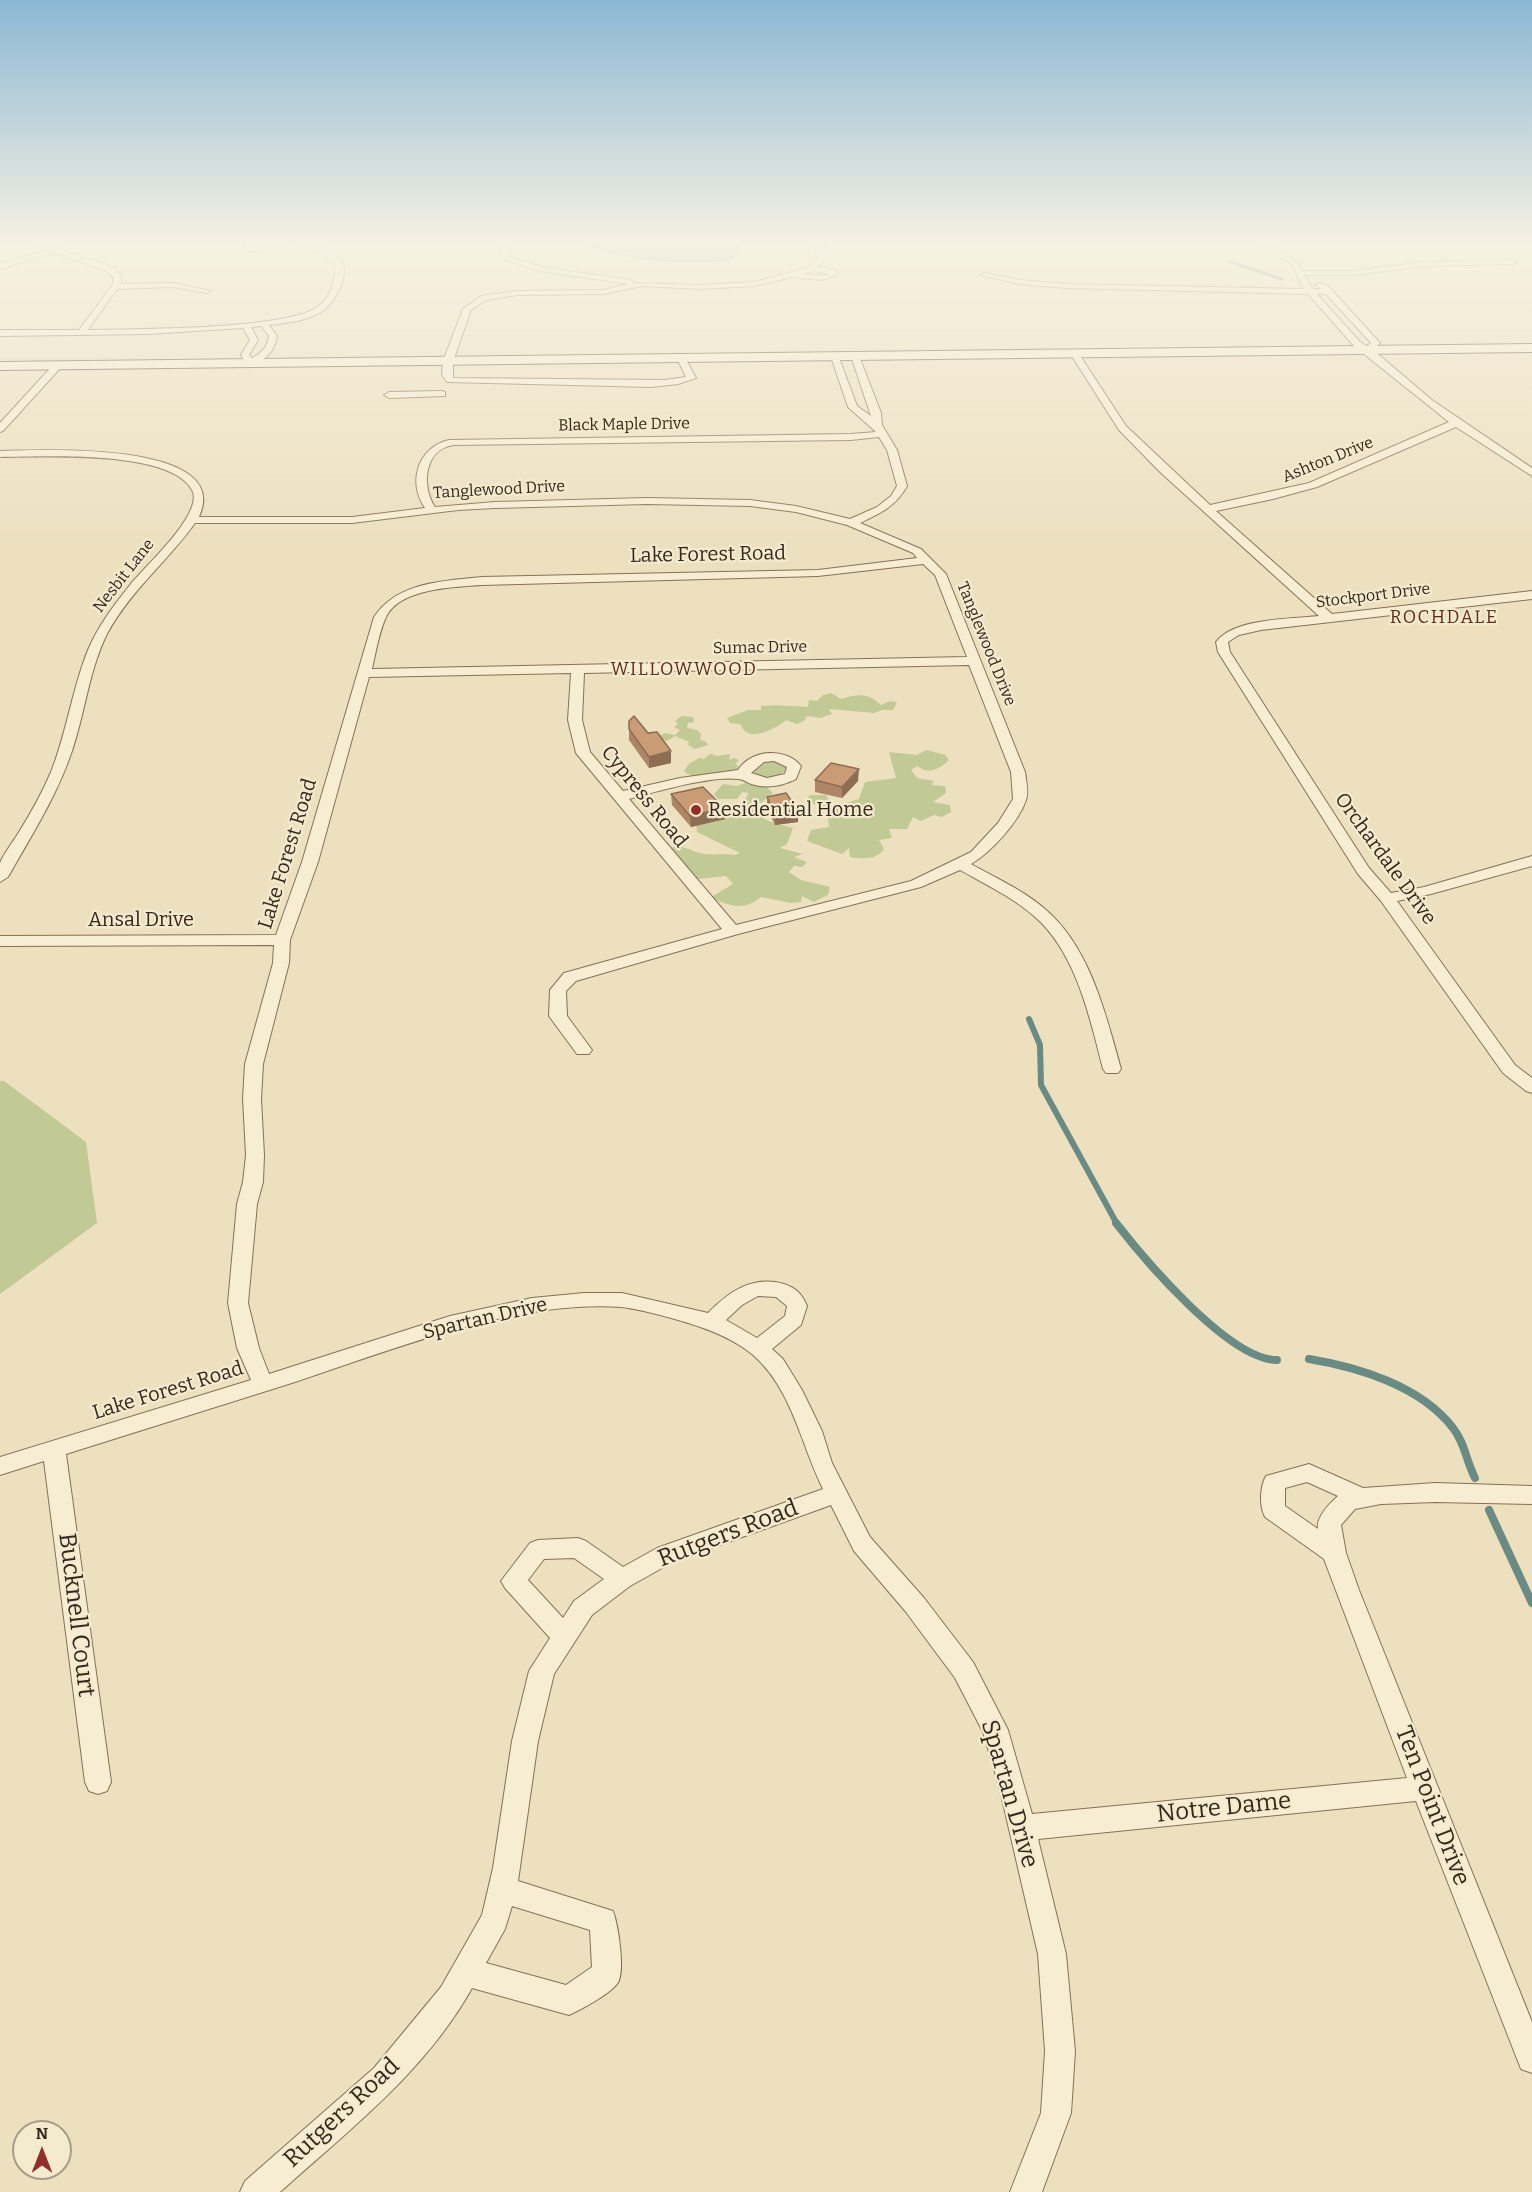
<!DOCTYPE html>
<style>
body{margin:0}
#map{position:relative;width:1532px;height:2192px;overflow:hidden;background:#ece0bf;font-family:Bitter,serif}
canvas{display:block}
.north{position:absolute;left:12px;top:2120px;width:60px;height:60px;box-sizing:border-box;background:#f4eace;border:2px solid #a79c87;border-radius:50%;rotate:0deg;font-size:16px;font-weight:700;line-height:24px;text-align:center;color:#34281c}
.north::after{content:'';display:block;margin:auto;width:21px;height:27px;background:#902e2a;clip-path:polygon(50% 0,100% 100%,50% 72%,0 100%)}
</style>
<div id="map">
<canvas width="1532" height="2192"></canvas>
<div class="north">N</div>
</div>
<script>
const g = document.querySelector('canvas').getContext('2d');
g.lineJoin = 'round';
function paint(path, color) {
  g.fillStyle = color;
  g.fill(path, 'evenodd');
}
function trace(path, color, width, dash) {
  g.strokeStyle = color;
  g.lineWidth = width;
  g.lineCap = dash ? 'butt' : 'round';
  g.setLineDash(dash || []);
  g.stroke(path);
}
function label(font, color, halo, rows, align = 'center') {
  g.font = font + ' Bitter,serif';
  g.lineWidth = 4.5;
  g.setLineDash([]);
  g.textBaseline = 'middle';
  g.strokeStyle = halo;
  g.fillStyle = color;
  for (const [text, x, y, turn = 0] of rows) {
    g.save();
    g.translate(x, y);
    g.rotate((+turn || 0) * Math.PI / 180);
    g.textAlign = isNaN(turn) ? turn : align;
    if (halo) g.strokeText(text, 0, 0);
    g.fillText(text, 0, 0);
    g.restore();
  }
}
paint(new Path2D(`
 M831,693l10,6c17,-5 27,-7 40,6l9,-4 7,1 -4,8h-11l-8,3 -45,-4 3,5 -12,4 -13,-2 -3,5 -7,3 -11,-4c-7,7 -31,19 -40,12 -3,-2 -4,-6 -6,-8l-10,-1 -3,-5 21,-8h13v-4c16,-2 31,0 47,1l1,-7 8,1 6,-6z
 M682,716l11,1 1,5 -6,1 -1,5 10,2 4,4 -1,6 5,1 3,4 -13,4 -8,-5 3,-2 -15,-6 -8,5 -11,-3 9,-5 10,2 5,-5 -6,-3 4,-3 -3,-3z
 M926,750l19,5 4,5c-10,9 -19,15 -32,6l-6,4 6,8 17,3 -3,4 14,1 1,7 -13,9 17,3 1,7 -9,5 -8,-2 -13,6 -8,-4 -6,12h-18l3,9 -13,2 5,9c-7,11 -21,10 -34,8l-1,-9 -7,6 -35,-13 4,-11 18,-3c-1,-19 -7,-20 -23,-26l4,-6h16l7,12 26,-8 6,-17 31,-4 -7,-26 28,3z
 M710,754l7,2 13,-2 -1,6 5,-2 5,2 -4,4 3,2v4l-9,10c-14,-1 -36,0 -45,-9l5,-7 10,-6 5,1z
 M770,759l19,7c-9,14 -23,12 -39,10 4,-12 9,-14 20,-17z
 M748,782l21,6 -1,1 5,4 -12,10h-9c7,19 23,20 41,25l-6,16 -7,4 23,6 -9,3 13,5 -5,5 -8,-1 -5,6 12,8 29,7 -2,8 -14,7 -12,-6 -1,6 -10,1 -30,-6c-19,15 -30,8 -51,1l23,-14 -7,-8 -28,3 -28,-31c13,-4 18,2 30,5 11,3 23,0 35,2l5,-2 -43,-21 -1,-9 14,-17 40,-4 -5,-3 4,-6 -7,-1 -5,7h-19l-4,-5 9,-10 14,2z
 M0,1081h4l82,61 11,81 -97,71z`), '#c1c994');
const water = new Path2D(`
 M583,243h157l-7,14c-25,11 -128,1 -150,-14z`);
paint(water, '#a2beb7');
trace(water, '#6a8b84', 1.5);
trace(new Path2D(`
 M1228,261l54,18`), '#6a8b84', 3);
trace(new Path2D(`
 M1029,1019l11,26 1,40 76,139`), '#6a8b84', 6);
trace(new Path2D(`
 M1116,1223c28,36 113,137 161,137
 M1309,1359c49,8 112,27 144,69 12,15 13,33 22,50
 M1489,1510l43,93`), '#6a8b84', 8);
const street = new Path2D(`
 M27,243h13l73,24 8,9v8l52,-1 38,8 -4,2 -34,-6 -56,2 -29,41c44,-1 201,0 231,-24 12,-9 17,-27 16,-41l-10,-9 -28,-13c14,0 40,7 46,21 5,14 -9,39 -19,46 -15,11 -38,13 -55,15l8,11c-2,16 -13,25 -27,30l-3,-1 -6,-10 9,-15 -7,-12 -95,6 -148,2v-6h79l34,-46v-7l-6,-6 -53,-18 -54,16v-5l46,-14zM261,326l8,10c-2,12 -8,17 -17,22l-3,-3 9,-15 -7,-13z
 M252,243h11l-7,4c11,1 22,-4 34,-4l-30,9 -16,-2v-4z
 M498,243h8l3,13 32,11 90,13 3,3 66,2 54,-3 53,-14 10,-9 -1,-16h8l1,16 -7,8 18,3 1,5 -15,5 -29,-3 -39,9 -54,3 -58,-3 -39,8 -86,1 -31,5 -15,10 -18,51v17l212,2 21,-3 -9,-19 4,-3 4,3 11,20 -18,6 -26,3 -205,-5 -5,-7 1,-14 20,-52 18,-13 36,-5 86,-1 26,-6 -89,-13 -37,-12zM814,271l15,3 -7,2 -19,-2z
 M1258,243c17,0 37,13 44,28h52l69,-9 90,-2 4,2 -4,2 -90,2 -69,9h-50l9,14h9l-7,-4 4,-2 8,2 53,58 -7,7 59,50 100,68v8l-76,-49 -139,60 -44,12 -57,12 116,103 200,-23v8l-271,31 -22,5 -11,7 2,10 139,216 22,25 33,-6 108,-31v10l-101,28 -34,7 118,164 17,13v15l-6,-2 -23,-18 -122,-172 -23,-27 -140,-222 -2,-10c18,-24 75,-23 103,-26l-159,-144 -41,-42 -49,-77 7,-2 49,75 84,79 99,-22 140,-61 -95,-76 -46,-52 -242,-6 -46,-4 -40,-9 4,-2 36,7 46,4 238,5 -13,-26zM1317,294h9l45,49 -4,3 -7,-4z
 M852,354l7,2 22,57 1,12 15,25 10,36c-11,20 -26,27 -47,37l61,26 25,25 79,198c1,8 4,21 1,28 -7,22 -36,53 -55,64 25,14 52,26 74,45 45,38 61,106 76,160l-3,4h-12l-3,-4c-13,-51 -27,-117 -69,-153 -22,-19 -49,-32 -74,-46l-39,17 -183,47 -162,47 -10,10 1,25 25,34 -3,4h-12l-28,-38 1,-26 14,-17 158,-44 -146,-176 -8,-33 3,-47 -202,4 -51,185 -28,78 -1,23 -26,101 -2,35 3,56 -1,27 -6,22 -9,99 11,45 10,26 181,-58 82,-18 52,-5h38l86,20c21,-21 44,-38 76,-29 12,4 18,10 23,22l-6,19 -29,24 11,10 19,31 20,41 10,32 38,74 54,61 49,64 35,68 24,84 375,-36 -83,-219 -59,-42c-6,-11 -5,-31 1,-41l43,-12 54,24 72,-5 97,3v18l-97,-2 -54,2 -26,5 -14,16 5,28 13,37 173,432v51l-11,-4 -105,-268 -378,38 28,115 9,97 -4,62 -29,79h-32l31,-79 4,-62 -7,-97 -39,-168 -16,-54 -28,-54 -49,-66 -52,-61 -23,-46 -158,57 -43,24 -38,29 -38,59 -16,67 -20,140 95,30c5,13 13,63 4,73 -9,11 -35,25 -48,31l-97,-27c-46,83 -123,142 -192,204h-40l5,-11 129,-113 67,-81 41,-72 11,-47 19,-127 17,-70 21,-33 -45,-50 -4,-7 29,-38 8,-3 40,-2 8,3 37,26 34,-19 166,-59c-22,-44 -31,-101 -71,-135 -21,-17 -49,-27 -74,-34 -18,-5 -38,-11 -57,-13 -106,-7 -226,42 -326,75 -76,24 -153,48 -229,72l45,328 -4,9 -9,3 -9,-3 -4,-9 -41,-321 -44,14v-18l251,-77 -14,-32 -9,-45 9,-99 6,-22 3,-27 -3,-56 2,-35 28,-101 1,-18 -274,1v-10l276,-1 26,-73 72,-245c23,-35 69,-36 108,-40l336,-7 99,-12 -4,-5 -66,-28 -51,-13 -46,-6 -103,-2 -152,4 -37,2 -106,13h-157c-27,38 -65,68 -88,111 -18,36 -22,79 -35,117 -15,45 -41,85 -64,126l-8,5c0,-6 0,-13 0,-19 4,-10 13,-21 19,-31 12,-19 23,-39 32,-60 16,-40 21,-83 37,-122 10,-24 26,-45 42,-65 14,-18 75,-72 62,-95 -22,-41 -151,-33 -192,-33v-6c38,-1 235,-11 199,66h153l73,-9c-18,-26 -7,-61 24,-68l402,-6 25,-2 -28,-25 -17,-50 7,-2 19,51 14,10 -20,-60zM879,437l8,13 10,36 -6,10 -14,11 -27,12 -54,-13 -46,-6 -103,-2 -152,4 -60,5c-14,-21 -11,-58 19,-62l397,-5zM923,564l12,11 32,82 -595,12c4,-17 7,-38 15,-54 15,-27 68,-28 95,-30l336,-9zM969,665l42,107 2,27 -15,24 -27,29 -60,29 -175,44 -107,-126c26,-7 84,-24 109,-20 4,0 9,3 13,5 16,5 31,2 45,-5l5,-13c-15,-19 -50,-17 -63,4l-58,8 -57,13 -33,-39 -8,-32 2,-47zM774,761l13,6 -2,7 -18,4 -16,-5 13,-11zM758,1296l18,1 11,9 -2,10 -28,22 -31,-18 16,-15zM1307,1482l31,14c-9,8 -22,21 -20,33l-33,-23v-18zM574,1558l30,21 -30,22 -11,17 -35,-38 16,-21zM512,1906l78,24 2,37 -26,18 -80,-22 19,-34z
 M55,363l8,2 -60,66 -3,1v-9z
 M442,391l3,1v4l-56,2 -5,-3 5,-3z`);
const secondary = new Path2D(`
 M1532,344v8l-1532,18v-8z`);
trace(street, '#847158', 2);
trace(secondary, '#65523c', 2);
paint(street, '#f7edd2');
paint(secondary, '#f7edd2');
paint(new Path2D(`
 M629,721l19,12 23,18v12l-22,5 -20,-28z
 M815,780l43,1 -16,17 -27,-6z
 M671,794l54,25 -34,8 -19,-22z
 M767,797l31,25 -23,3 -8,-16z`), '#ad8665');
paint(new Path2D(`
 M671,751v12l-22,5v-11z
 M859,769l-1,12 -16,17v-11z
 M724,808l1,11 -34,8 -1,-11z
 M798,810v12l-23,3v-11z`), '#8d6d53');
const building = new Path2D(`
 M634,716l14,17 9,-1 14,19 -22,6 -20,-28v-8z
 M831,763l28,6 -17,18 -27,-7z
 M703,787l21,21 -34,8 -19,-22z
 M786,793l12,17 -23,4 -8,-17z`);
paint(building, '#c99c76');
trace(building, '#8d6d53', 1.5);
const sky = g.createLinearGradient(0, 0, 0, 550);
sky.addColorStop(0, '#8cb8d4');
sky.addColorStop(0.44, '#f6f1e2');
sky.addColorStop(1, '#f6f1e200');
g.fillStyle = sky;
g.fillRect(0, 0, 1532, 550);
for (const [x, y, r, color] of [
 [696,810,6,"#902e2a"]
]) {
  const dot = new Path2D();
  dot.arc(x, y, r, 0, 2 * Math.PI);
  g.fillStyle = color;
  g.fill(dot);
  trace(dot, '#f4eace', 2);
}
label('16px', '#34281c', '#f4eace', [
 ["Black Maple Drive",624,425,-1],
 ["Ashton Drive",1328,460,-22],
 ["Tanglewood Drive",499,490,-3],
 ["Nesbit Lane",124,576,-52],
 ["Stockport Drive",1373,596,-7],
 ["Tanglewood Drive",986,644,68],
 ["Sumac Drive",760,648,-1]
]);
g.letterSpacing = '1.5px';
label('18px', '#5f2d1d', '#f4eace', [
 ["ROCHDALE",1444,618],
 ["WILLOWWOOD",684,670]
]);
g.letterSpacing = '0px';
label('20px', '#34281c', '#f4eace', [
 ["Lake Forest Road",708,555,-1],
 ["Cypress Road",644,797,51],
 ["Lake Forest Road",288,854,-73],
 ["Orchardale Drive",1385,859,54],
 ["Ansal Drive",141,920],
 ["Spartan Drive",485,1319,-13],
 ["Lake Forest Road",168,1391,-17]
]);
label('20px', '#34281c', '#f4eace', [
 ["Residential Home",708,810]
], 'left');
label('24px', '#34281c', '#f4eace', [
 ["Rutgers Road",728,1534,-21],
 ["Bucknell Court",76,1615,83],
 ["Spartan Drive",1009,1794,74],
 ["Ten Point Drive",1432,1806,69],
 ["Notre Dame",1224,1808,-6],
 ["Rutgers Road",342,2113,-43]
]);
</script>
